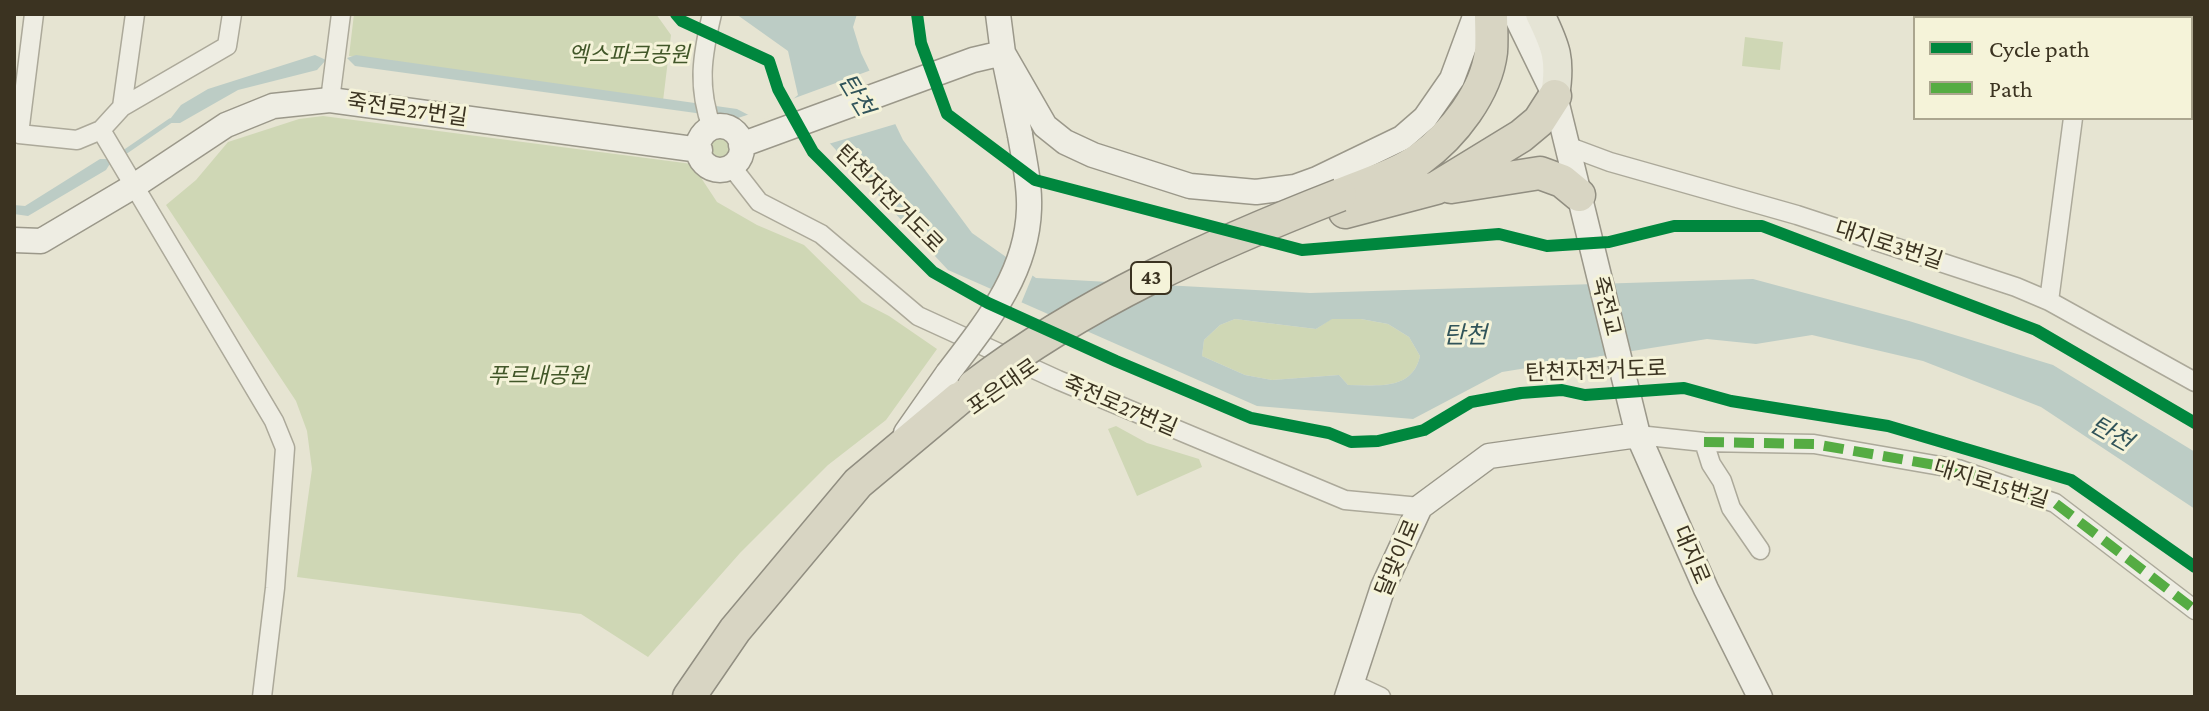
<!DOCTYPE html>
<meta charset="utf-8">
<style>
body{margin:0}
#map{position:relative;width:2209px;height:711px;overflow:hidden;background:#e6e4d2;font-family:"Crimson Pro",serif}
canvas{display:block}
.frame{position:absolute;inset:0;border:16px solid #3b3321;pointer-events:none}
.legend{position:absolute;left:1913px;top:16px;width:280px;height:104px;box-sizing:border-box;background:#f5f3d9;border:2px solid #aba68f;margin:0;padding:10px 14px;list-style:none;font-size:24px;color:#3b3321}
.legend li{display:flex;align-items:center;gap:16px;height:40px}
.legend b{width:40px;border:2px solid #aba68f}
</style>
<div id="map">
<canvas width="2209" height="711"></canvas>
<div class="frame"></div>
<ul class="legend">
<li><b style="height:10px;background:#00873e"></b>Cycle path</li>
<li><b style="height:10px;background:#55ac43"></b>Path</li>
</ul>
</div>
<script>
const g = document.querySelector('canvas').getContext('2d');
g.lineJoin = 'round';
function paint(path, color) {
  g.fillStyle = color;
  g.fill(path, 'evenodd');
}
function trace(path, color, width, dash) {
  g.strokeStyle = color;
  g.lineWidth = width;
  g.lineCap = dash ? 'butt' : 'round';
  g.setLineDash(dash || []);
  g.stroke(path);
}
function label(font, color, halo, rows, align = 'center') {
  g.font = font + ' "Crimson Pro","Noto Sans KR",serif';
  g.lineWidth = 6;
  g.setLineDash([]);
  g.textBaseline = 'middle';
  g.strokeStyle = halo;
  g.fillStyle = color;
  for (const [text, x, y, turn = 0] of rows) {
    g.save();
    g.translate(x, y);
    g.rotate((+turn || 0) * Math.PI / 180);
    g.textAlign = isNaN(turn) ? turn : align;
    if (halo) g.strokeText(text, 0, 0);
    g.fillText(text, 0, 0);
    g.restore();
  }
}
paint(new Path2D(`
 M354,14h302l15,21 -8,66 -314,-45z
 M1745,37l38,5 -3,28 -38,-4z
 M323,116l369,48 25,38 40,23 47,20 58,57 27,14 48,33 -51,71 -58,45 -88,88 -92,104 -67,-43 -284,-37 15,-108 -5,-38 -11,-30 -130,-196 30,-25 32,-38 71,-23z
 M710 148a10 10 0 1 1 20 0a10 10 0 1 1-20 0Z
 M1235,319l81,10 15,-10h30l27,5 21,13 11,19c-8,35 -42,29 -72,29l-9,-10 -67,5 -27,-5 -43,-19 2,-16 16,-15z
 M1116,426l31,17 52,16 3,8 -65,29 -29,-67z`), '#cfd7b5');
paint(new Path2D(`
 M736,14h121l-4,13 8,26 42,87 69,93 64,45 274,15 443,-14 156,42 144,44 142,87v57l-154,-102 -118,-46 -111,-26 -56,9 -49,-5 -205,33 -89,47 -156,-13 -309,-136 -126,-135 -57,13 -33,-30 -377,-52 -8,-8 9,-3 381,54 27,14 34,-28 -10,-44zM1235,319l81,10 16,-10h29l27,5 21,13 11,19c-8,35 -42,29 -72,29l-9,-10 -67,5 -27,-5 -43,-19 2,-16 16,-15z
 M315,55l11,5 -9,10 -79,20 -58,33h-13l14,-18 27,-16z
 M100,159h13l-7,11 -78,46 -14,-2v-9l11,1z`), '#bcccc5');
paint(new Path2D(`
 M874,69l25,54 -74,22 -4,-5 -15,6 -35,5 -33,-33 15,-5 11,6 20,-17z
 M1015,259l19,13 -14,34 -23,-10z`), '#e6e4d2');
trace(new Path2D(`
 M122,154l48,-33`), '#bcccc5', 5);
const street = new Path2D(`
 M34,14l-15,120 58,6 24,-10
 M135,14l-13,93 -21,23 173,291 11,27 -10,140 -13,109
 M2085,18v-4
 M330,100l11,-86
 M122,107l105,-61 5,-32
 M712,128c-15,-41 -10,-72 0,-114
 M1567,146l43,16 187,53 219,72 33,14 146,81
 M731,166l28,36 62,32 97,82 140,64 287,120 75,7
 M2049,301l24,-183
 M1638,435l66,7 110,2 144,25 97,34 140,107
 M1704,442l7,22 11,17 9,27 29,42
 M1353,684l28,13`);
const secondary = new Path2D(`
 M998,14l5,39 17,82
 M1515,14l40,82 83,339 68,154 54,108
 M1003,53l42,73 20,16 28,13 97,31 66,6 39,-5 22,-8 85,-41 23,-20 27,-39 24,-65
 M698 148a22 22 0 1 1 44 0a22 22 0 1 1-44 0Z
 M741,145l232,-85 30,-7
 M14,240l27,1 93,-55 92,-61 47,-19 57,-6 370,50
 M906,433l42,-60
 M1347,697l36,-110 37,-80 69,-51 149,-21`);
const primary = new Path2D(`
 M1540,14c16,33 21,45 15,82`);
const highway = new Path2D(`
 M1451,187l89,-14 22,8 17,14
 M1340,195c26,-11 58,-20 80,-36 33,-24 66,-66 71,-107 1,-13 0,-26 0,-38
 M1345,212l91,-24 85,-52 18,-15 16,-25
 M689,697l46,-67 123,-147 116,-97`);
trace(street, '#aca99a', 21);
trace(secondary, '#9b988a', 27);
trace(primary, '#918e81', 31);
trace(highway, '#918e81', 35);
trace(street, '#eeede3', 18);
trace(secondary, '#eeede3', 24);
trace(primary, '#e5e4d5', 28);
trace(highway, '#d8d5c3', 32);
const secondaryBridge = new Path2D(`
 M948,373c38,-50 79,-99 81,-164 1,-25 -5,-50 -9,-74`);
const highwayBridge = new Path2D(`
 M974,386c110,-84 238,-141 366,-191`);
trace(secondaryBridge, '#9b988a', 27, []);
trace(highwayBridge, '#918e81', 35, []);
trace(secondaryBridge, '#eeede3', 24);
trace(highwayBridge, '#d8d5c3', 32);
trace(new Path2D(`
 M1704,442l110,2 144,25 97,34 140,107`), '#55ac43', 10, [20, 10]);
trace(new Path2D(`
 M676,14l6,7 87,40 9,28 35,63 120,120 55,31 128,58 135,57 78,15 22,9 27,-1 46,-11 47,-28 50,-9 41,-3 23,5 99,-7 47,13 157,25 183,54 124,87
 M917,14l4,29 26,71 88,66 267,70 197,-16 48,12 62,-4 65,-16h88l274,104 159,93`), '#00873e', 12);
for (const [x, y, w] of [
 [1151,278,40]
]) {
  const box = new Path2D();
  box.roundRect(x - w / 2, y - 16, w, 32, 6);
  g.fillStyle = '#f5f3d9';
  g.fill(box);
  trace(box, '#3b3321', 2);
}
label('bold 20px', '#3b3321', null, [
 ["43",1151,278]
]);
label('italic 22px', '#425729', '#f5f3d9', [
 ["엑스파크공원",629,55],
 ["푸르내공원",538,376]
]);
label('22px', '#3b3321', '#f5f3d9', [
 ["죽전로27번길",407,110,8],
 ["탄천자전거도로",889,199,45],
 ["대지로3번길",1889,245,18],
 ["죽전교",1606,306,76],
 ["탄천자전거도로",1596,371,-2],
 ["포은대로",1003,387,-35],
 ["죽전로27번길",1120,406,23],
 ["대지로15번길",1991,484,17],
 ["대지로",1691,555,67],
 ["달맞이로",1398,558,-67]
]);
label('italic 24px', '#31545a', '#f5f3d9', [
 ["탄천",856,95,59],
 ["탄천",1465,336],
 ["탄천",2111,434,30]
]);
</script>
